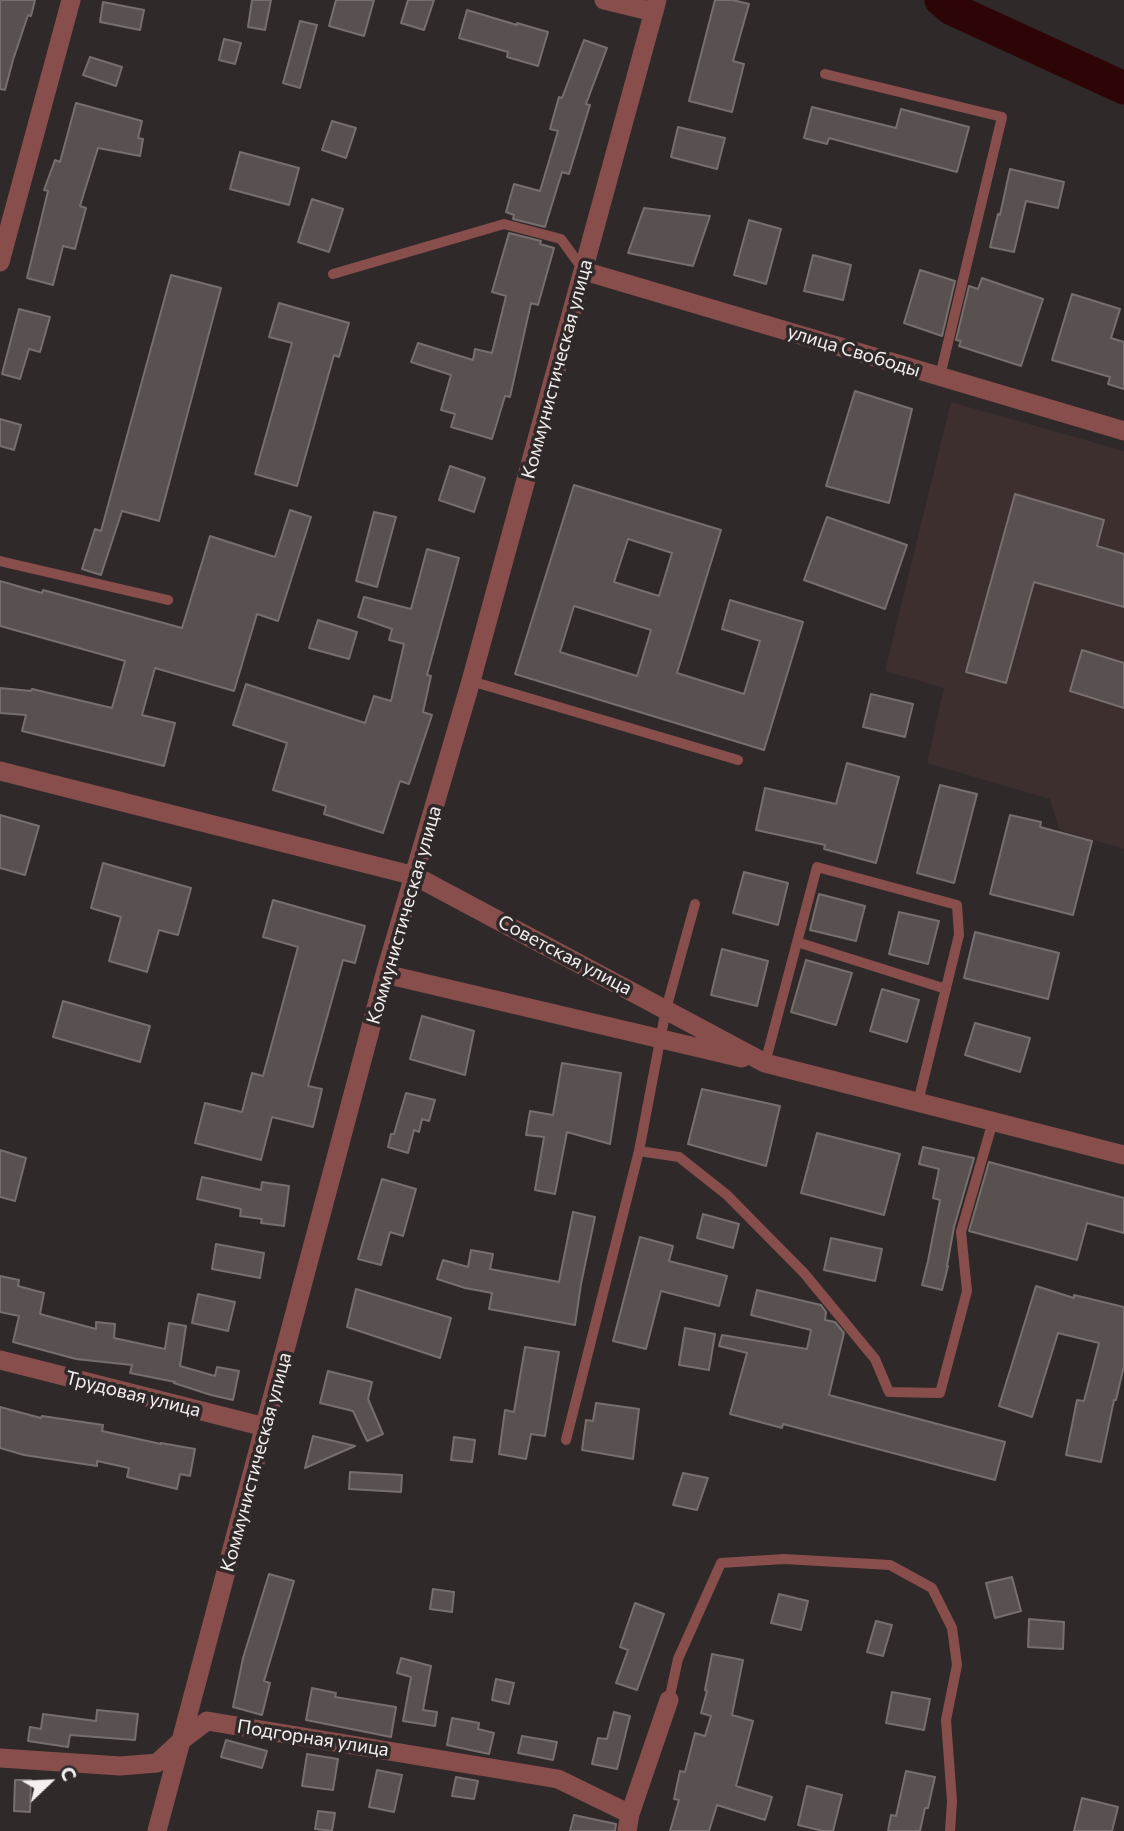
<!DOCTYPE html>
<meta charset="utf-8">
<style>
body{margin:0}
#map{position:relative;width:1124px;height:1831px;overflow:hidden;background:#302929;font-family:Commissioner,sans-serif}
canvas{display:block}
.north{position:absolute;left:14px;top:1747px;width:70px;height:70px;-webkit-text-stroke:5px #302929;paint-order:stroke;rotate:67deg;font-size:19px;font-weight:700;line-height:28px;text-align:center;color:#f4f0ef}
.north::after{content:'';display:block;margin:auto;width:24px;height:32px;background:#f4f0ef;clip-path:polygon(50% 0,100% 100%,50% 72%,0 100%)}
</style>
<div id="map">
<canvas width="1124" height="1831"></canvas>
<div class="north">С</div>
</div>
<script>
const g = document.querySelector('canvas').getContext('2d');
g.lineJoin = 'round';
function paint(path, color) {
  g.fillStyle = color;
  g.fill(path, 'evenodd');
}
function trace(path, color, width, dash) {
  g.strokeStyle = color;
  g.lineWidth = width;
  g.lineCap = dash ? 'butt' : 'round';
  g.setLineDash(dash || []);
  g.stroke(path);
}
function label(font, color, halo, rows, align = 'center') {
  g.font = font + ' Commissioner,sans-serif';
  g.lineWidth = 7;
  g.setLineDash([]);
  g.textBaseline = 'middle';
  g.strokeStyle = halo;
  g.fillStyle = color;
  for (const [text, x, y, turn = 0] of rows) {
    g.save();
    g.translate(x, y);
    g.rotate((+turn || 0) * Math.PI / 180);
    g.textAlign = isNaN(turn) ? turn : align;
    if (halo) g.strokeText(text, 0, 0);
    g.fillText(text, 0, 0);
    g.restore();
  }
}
paint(new Path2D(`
 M951,402l173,49v398l-65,-19 -9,-31 -123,-36 17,-75 -59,-17z`), '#3d2f2e');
trace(new Path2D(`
 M941,0l11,9 172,79`), '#2e0507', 33);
const building = new Path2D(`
 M0,0h35l-4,16 -3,-1 -15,45 -8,30 -5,-1z
 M252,0h19l-6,30 -17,-3z
 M336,0h38l-10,36 -35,-10z
 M408,0h26l-10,30 -23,-7z
 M715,0h18l16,4 -16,57 11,3 -12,48 -43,-11z
 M103,2l41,8 -4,20 -40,-8z
 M467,10l50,15v-2l31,9 -10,34 -31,-9 1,-5 -49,-14z
 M300,21l17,4 -17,63 -17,-5z
 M224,39l17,4 -6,21 -16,-4z
 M584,40l23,8 -21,56 4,1 -21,69 -7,-2 -17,55 -32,-8 1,-4 -8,-3 8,-28 26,7 18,-60 -8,-2 9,-32 3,1z
 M90,57l32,10 -6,19 -33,-11z
 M76,103l66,18 -4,17 5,1 -3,17 -42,-8 -18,58 6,2 -11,41 -12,-3 -10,39 -26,-7 21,-87 -4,-1 11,-30 5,2z
 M812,107l84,21 5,-19 68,18 -12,45 -128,-34 -2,6 -23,-6z
 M332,121l24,7 -10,30 -24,-8z
 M678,127l47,11 -8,31 -46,-12z
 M240,152l59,16 -10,37 -59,-16z
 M1010,169l54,13 -6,26 -32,-7 -12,51 -24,-5 8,-33 2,1z
 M312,199l31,10 -14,43 -31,-10z
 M644,208l66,8 -17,50 -65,-13z
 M749,220l32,9 -15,55 -32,-9z
 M509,233l32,8 -1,3 14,4 -16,57 -7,-2 -21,94 -5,-1 -13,43 -41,-12 4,-13 -14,-4 10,-35 -40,-13 7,-19 55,17 2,-11 17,4 14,-57 -14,-4z
 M813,255l38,10 -8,35 -39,-9z
 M920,270l35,11 -13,55 -38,-13z
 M171,275l50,13 -62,233 -37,-10 -21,64 -19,-6 13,-40 6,2z
 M982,278l61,21 -22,67 -62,-20 2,-5 -5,-1 13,-54 9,3z
 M1072,294l48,15 -9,29 13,4v47l-16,-5 2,-7 -58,-17z
 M279,303l70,20 -10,34 -5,-2 -37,131 -42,-12 37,-131 -23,-6z
 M19,309l31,8 -10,35 -11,-3 -9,30 -18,-5z
 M855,391l57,18 -23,94 -63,-17z
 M0,419l21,6 -7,25 -14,-4z
 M450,466l35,12 -11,34 -35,-12z
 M574,485l147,45 -44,143 67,21 16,-53 -38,-12 8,-29 73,22 -39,128 -249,-76zM628,539l44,14 -13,43 -45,-14zM574,606l77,24 -14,46 -77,-24z
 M1015,494l89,26 -7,26 27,8v53l-90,-25 -28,101 -40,-11z
 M290,510l21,7 -33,104 -21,-7 -23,77 -79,-23 -13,47 33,8 -11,43 -142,-35 4,-16 -26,-2v-25l31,3 1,-2 80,19 13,-47 -125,-35v-45l42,12 1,-3 139,38 28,-92 65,21z
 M374,512l22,5 -19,70 -21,-6z
 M827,517l80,28 -22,64 -81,-29z
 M427,549l32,9 -32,117 4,1 -8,36 9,3 -23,69 -9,-3 -17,52 -59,-19 2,-8 -53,-16 14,-47 -54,-18 13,-41 119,39 9,-27 17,5 13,-57 -15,-4 3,-11 -34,-12 6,-20 47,12z
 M318,620l39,12 -8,27 -40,-11z
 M1082,650l42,13v45l-54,-17z
 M871,694l42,10 -8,33 -42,-10z
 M847,763l52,14 -23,86 -52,-14 1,-4 -69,-15 9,-42 71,16z
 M940,785l37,9 -23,89 -37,-10z
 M0,815l39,11 -14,49 -25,-7z
 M1010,815l31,7 -1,5 52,14 -19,74 -83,-21z
 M103,863l88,25 -13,47 -19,-5 -12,42 -38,-11 12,-44 -30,-9z
 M744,872l44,11 -10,42 -45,-12z
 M819,894l46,12 -9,35 -46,-11z
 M273,900l92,26 -10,37 -12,-3 -35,126 14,3 -9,38 -41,-10 -11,43 -66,-17 10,-40 37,9 10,-39 11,3 35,-129 -35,-10z
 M899,912l40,9 -11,43 -39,-10z
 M975,932l84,21 -11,46 -84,-21z
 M722,949l46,12 -11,45 -46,-11z
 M806,960l46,13 -16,52 -45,-13z
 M882,989l37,11 -12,42 -37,-11z
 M63,1001l87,25 -10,36 -87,-25z
 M422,1016l52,15 -9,44 -55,-16z
 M975,1023l55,15 -10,34 -55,-17z
 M562,1063l59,10 -11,71 -43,-12 -12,62 -20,-4 9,-53 -18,-2 4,-24 23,4z
 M702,1089l78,17 -14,60 -78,-22z
 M406,1093l29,7 -6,21 -7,-2 -3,13 -5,-2 -6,23 -20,-6 3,-13h3z
 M817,1133l83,21 -16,61 -83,-22z
 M923,1147l51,11 -20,69 -7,39h1l-6,24 -20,-5 6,-24 12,-61 -7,-2 6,-29 -20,-5z
 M0,1150l26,8 -11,43 -15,-4z
 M989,1162l135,36v35l-37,-10 -10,37 -108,-29z
 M202,1177l59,13 1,-8 27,4 -5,40 -23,-3 1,-4 -22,-3 1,-7 -44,-10z
 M382,1179l34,10 -13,47 -13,-4 -9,33 -23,-6z
 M573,1212l22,5 -14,67 -6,41 -86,-16 3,-16 -27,-5 -28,-9 6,-19 25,7 3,-17 22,4 -3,15 69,13z
 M703,1214l36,10 -6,24 -36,-10z
 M640,1237l33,9 -4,15 58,15 -8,30 -58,-15 -15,58 -33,-8z
 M831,1238l51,11 -7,32 -51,-11z
 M216,1244l48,9 -4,25 -48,-9z
 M0,1276l19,4 -1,6 26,7 -4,21 56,15v-7l19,2 -1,14 51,11 4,-26 17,3 -6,40 35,10 2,-9 22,4 -6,29 -22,-5 -37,-12 1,-1 -45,-9 2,-8 -56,-6 -63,-17 6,-26 -19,-4z
 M1036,1286l38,12v-3l50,12v59l-8,34h-2l-13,62 -35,-7 11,-55 7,1 15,-58 -41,-10 -26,84 -33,-11z
 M356,1289l95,29 -11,40 -93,-31z
 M757,1290l64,15 5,7 -1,8 10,2 9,11 -15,62 176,47 -10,38 -212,-56 -1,4 -52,-14 17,-61 -28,-7 3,-11 85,14 4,-19 -60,-15z
 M198,1294l37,8 -7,29 -36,-8z
 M685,1328l30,6 -6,36 -30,-5z
 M525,1347l34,5 -14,84 -14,-2 -5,25 -27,-5 6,-44 9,2z
 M328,1371l44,11 -4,17 15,35 -16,7 -14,-30 -33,-8z
 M596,1403l43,6 -6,50 -51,-9 4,-30 7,1z
 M0,1407l41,11 1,-2 61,9 -1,6 59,13v-1l34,6 -5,27 -10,-2 -3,15 -50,-12 2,-9 -32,-7v5l-73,-11 -24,-7z
 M313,1436l42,10 -50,22z
 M454,1437l21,3 -3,22 -21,-2z
 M350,1472l52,3 -1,17 -52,-3z
 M683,1473l25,5 -11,32 -24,-5z
 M269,1574l25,7 -30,100 6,2 -8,32 -29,-8 10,-49z
 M1012,1577l9,34 -26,7 -9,-35z
 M433,1589l21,3 -2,20 -22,-3z
 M779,1594l29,7 -7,29 -30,-7z
 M635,1603l29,11 -27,76 -21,-7 12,-33 -8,-3z
 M1029,1619l35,3 -1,27 -35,-2z
 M876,1621l16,4 -9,31 -16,-4z
 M712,1654l31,6 -11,55 21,6 -17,65 36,11 -7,23 -48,-15 -8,26h-39l9,-31 -5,-1 6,-28 5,1 10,-39 10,3 6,-20 -10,-3 6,-22 -2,-1z
 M401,1658l30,8 -8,44 14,2 -2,14 -32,-5 8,-44 -14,-4z
 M496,1679l18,4 -5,21 -17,-4z
 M312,1688l24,5 -1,4 61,10 -5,30 -85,-17z
 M892,1692l38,7 -6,31 -38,-7z
 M97,1710l41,4 -3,26 -65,-5 -2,12 -40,-6 2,-14 11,2 2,-15 53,7z
 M614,1712l16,4 -13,53 -25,-5 6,-26 9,1z
 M452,1718l27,5 -1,6 16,4 -5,21 -42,-9z
 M522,1736l35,6 -4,18 -35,-7z
 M226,1740l41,11 -5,17 -41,-11z
 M307,1754l31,5 -5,31 -31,-4z
 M377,1770l25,5 -8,37 -25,-5z
 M906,1771l29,6 -7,31h-3l-5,23h-32l3,-16 5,1z
 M456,1777l22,4 -4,18 -22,-3z
 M15,1780h16l-1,32 -16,-1z
 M807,1786l35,9 -9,36h-10l-25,-6z
 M1082,1798l36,9 -6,24h-38z
 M318,1811l17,2 -3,18 -17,-2z
 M574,1815l42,9 -1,7h-45z`);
paint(building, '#595150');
trace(building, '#776f6e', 2);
trace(new Path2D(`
 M825,74l177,43 -62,259
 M333,274l171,-50 57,15 21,29
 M0,561l168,39
 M471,681l267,79
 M695,904l-29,105 -27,142 40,6 48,38 77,78 71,86 14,33 51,1 27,-102 -6,-59 32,-111
 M797,942l149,47
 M765,1063l52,-196 140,38 2,30 -41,167
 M566,1440l73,-289
 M669,1700l9,-41 43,-96 63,-4 106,6 42,23 20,40 5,37 -11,55 6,81 -2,30`), '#884e4c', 10);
trace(new Path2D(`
 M604,0l50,12
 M0,262l71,-262
 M584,271l540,160
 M0,771l415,105 350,187 359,92
 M385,974l357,84
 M0,1360l265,67
 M0,1758l120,8 37,-3 25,-23 25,-19 351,58 72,35
 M157,1831l228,-857 86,-293 186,-681
 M627,1831l3,-17 39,-114`), '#884e4c', 19);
label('19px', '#f4f0ef', '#302929', [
 ["улица Свободы",854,351,17],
 ["Коммунистическая улица",557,369,-75],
 ["Коммунистическая улица",404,915,-74],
 ["Советская улица",565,955,28],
 ["Трудовая улица",133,1394,14],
 ["Коммунистическая улица",256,1462,-75],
 ["Подгорная улица",313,1738,9]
]);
</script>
